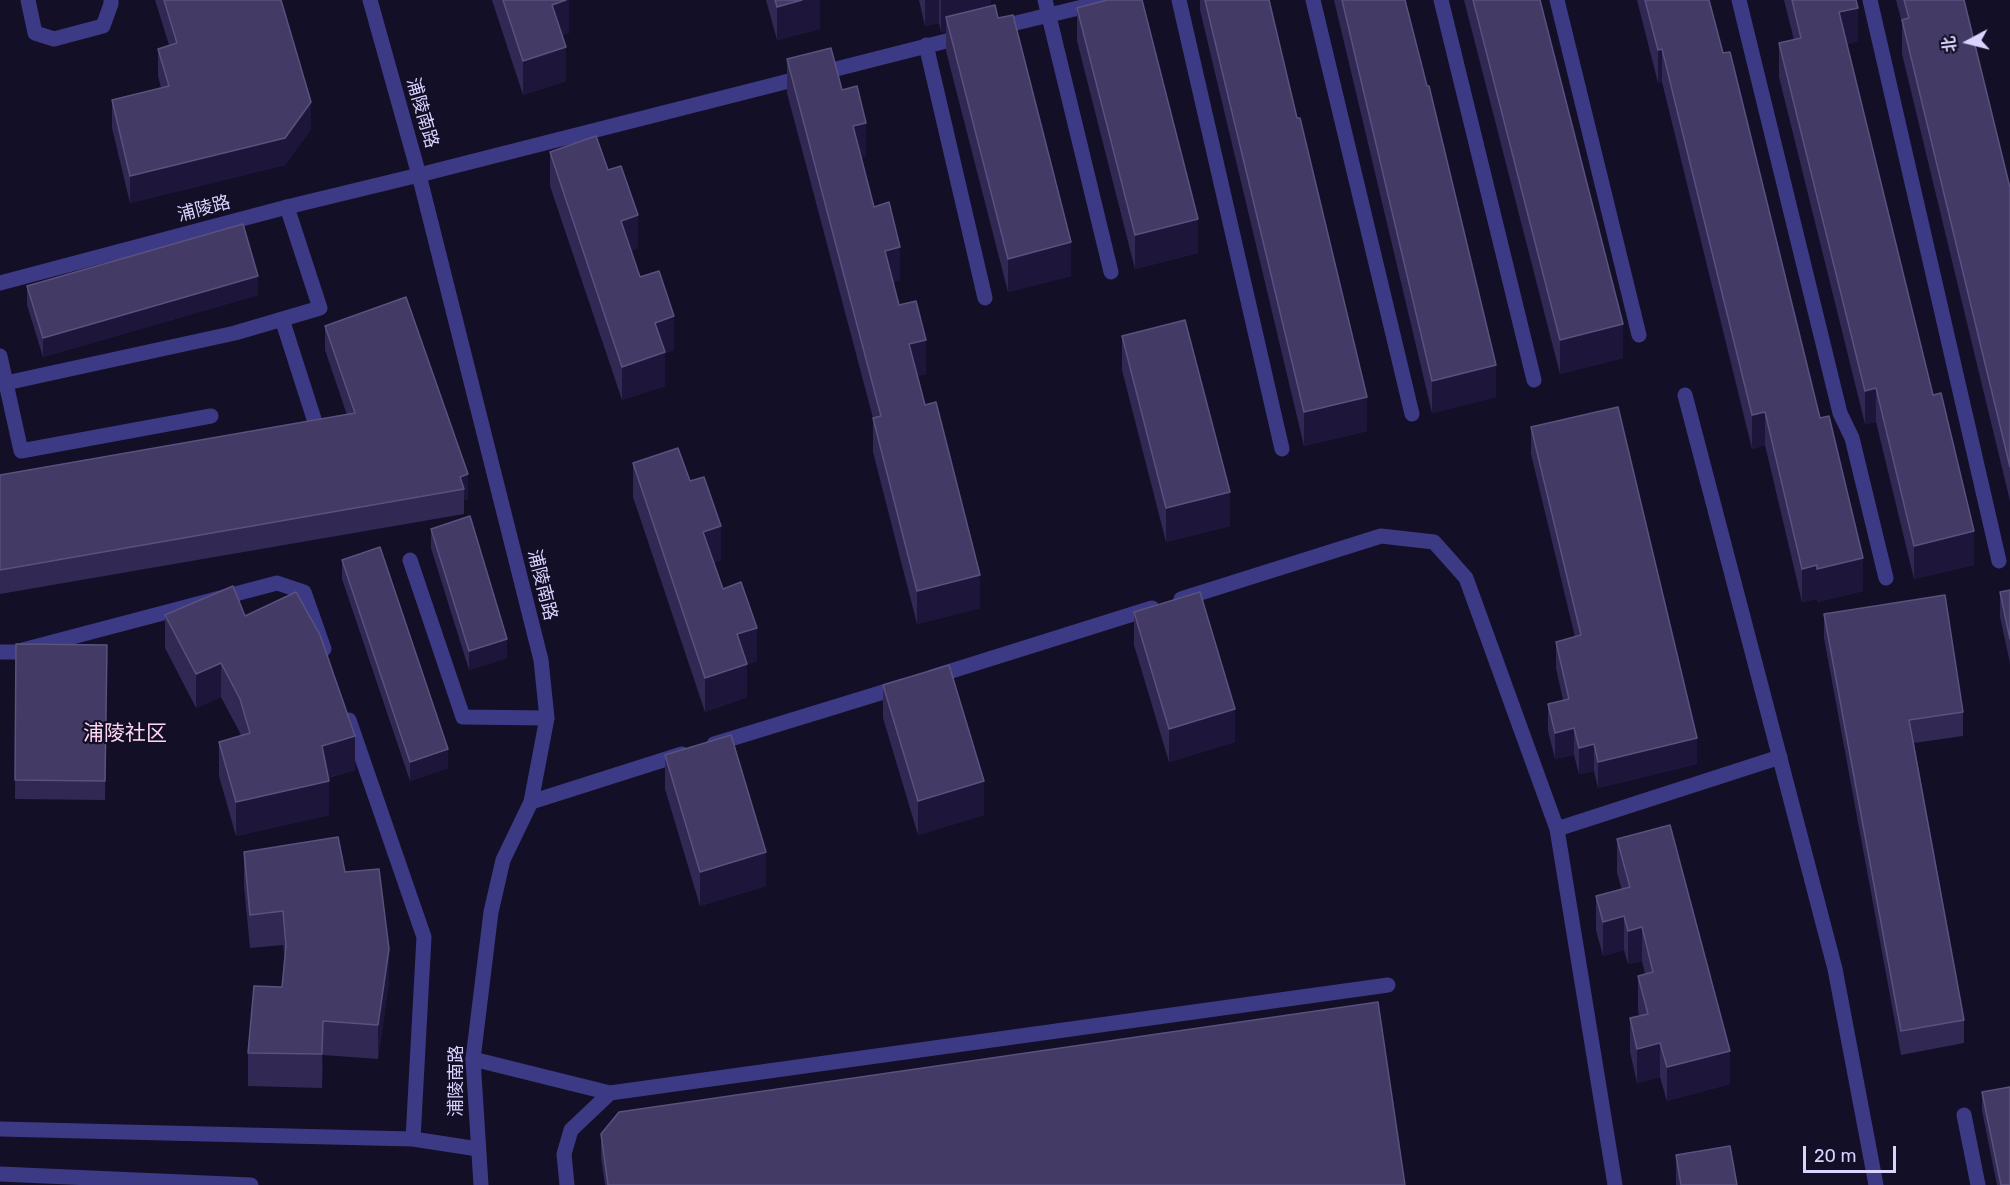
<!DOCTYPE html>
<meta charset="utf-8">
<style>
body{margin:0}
#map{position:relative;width:2010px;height:1185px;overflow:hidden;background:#130f26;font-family:Rubik,"Noto Sans SC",sans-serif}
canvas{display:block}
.north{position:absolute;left:1938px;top:12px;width:60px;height:60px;-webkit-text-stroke:4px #130f26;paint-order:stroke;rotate:263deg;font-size:16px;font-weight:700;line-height:24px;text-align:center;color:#d9d4ff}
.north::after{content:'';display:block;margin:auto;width:21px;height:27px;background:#d9d4ff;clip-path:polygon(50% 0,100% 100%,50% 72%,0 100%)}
.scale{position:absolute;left:1803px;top:1146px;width:93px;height:27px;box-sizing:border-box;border:3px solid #d9d4ff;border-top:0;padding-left:8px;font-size:18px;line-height:21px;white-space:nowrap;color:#d9d4ff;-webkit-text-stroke:4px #130f26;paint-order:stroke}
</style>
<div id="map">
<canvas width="2010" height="1185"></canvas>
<div class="north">北</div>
<div class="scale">20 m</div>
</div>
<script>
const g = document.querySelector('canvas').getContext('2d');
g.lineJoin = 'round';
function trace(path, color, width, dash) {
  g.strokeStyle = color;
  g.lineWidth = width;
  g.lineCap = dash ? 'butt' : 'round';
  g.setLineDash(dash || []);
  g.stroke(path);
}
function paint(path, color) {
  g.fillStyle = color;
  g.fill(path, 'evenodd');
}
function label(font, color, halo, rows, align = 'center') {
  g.font = font + ' Rubik,"Noto Sans SC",sans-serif';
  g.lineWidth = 4.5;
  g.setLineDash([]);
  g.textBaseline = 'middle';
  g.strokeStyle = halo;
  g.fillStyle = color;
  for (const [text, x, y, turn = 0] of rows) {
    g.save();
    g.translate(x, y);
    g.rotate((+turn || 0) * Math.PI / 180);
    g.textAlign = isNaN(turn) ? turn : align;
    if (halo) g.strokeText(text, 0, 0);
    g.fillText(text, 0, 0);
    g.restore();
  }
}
trace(new Path2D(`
 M28,0l7,33 19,6 49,-13 8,-22v-4
 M1045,0l66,272
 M1179,0l103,449
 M1313,0l99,414
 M1441,0l93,380
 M1557,0l82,335
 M1739,0l101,413 12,25 34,140
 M1870,0l129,561
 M995,28l117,-28
 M926,45l59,253
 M419,175l547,-139
 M282,319l32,100
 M0,356l21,95 190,-35
 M6,383l229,-50 85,-25 -33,-101
 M410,560l53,157 84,1
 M1181,599l200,-63 53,6 32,36 91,251 58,356
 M0,652h15l262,-69 27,9 20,57
 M932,677l220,-69
 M349,720l75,217 -11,202
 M714,744l189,-58
 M531,802l151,-48
 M1557,829l223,-72
 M473,1059l137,34
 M1964,1115l14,70
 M0,1129l413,10 65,10
 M0,1174l251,11
 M567,1185l-3,-31 7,-24 39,-37 778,-108`), '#3d3a85', 15);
trace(new Path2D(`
 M370,0l49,175 122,485 6,58 -16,84 -28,58 -12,52 -18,147 8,126
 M0,283l287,-76 132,-32
 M1685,395l150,574 41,216`), '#3d3a85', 15);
paint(new Path2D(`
 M155,0h126l30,129 -26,36 -155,38 -18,-75v-28l49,-12 -3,-12v-27l11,-4z
 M492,0h77v33l-7,2 4,46 -43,14z
 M766,0h54v29l-43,11z
 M919,0h72v6l7,12 73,258 -63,16 -62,-241v-20l-5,1 -2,-9 -14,3z
 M1200,0h69l98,431 -63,15 -104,-436z
 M1334,0h71l91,397 -64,16z
 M1464,0h76l83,358 -63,16z
 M1637,0h72l111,418 43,173 -46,11v-3l-15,3 -37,-157 -13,4 -90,-367 -4,1z
 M1784,0h72l2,41 -11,3 127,521 -60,14 -38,-157 -11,2 -86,-347v-34l15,-3z
 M1896,0h68l46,188v313l-108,-447v-31z
 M1077,8l121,245 -63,16 -58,-228z
 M787,59l55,31 24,66 -5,2 13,49 26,73 -7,2 6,23 27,69 -9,2 63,232 -63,16 -44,-172v-34l-86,-325z
 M550,152l58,18 30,78 -7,3 9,26 34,73 -9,3v33l-43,14 -72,-214z
 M27,286l231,9 -215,62 -16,-52z
 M406,297l62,202 -4,1v14l-464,80v-119l347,-60 -22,-65v-24z
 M1122,336l108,190 -64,16 -44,-172z
 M1531,427l166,337 -99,24 -4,-17 -15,3 -5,-19 -19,4 -7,-28v-27l15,-4 -7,-32v-26l19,-5 -44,-183z
 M633,463l57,18 31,79 -7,2 9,27 34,72 -10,3v33l-42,15 -72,-215z
 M431,529l76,129 -38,12 -38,-122z
 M342,560l106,208 -38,13 -68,-202z
 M2010,590v73l-10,-46v-25z
 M1134,612l101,130 -66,20 -35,-117z
 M1824,614l139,98v24l-49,7 50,277v23l-63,12 -77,-417z
 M165,615l80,1 110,154 -27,8 1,37 -93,21 -17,-60v-34l22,-6 -1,-3 -19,-36 -25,11 -31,-60z
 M16,644l91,1 -2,155 -90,-1z
 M883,685l101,130 -66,20 -35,-117z
 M665,755l101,131 -66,20 -35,-117z
 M1617,839l113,245 -63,17 -7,-24 -23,6 -7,-31v-34l9,-2 -1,-6v-34l7,-2 -3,-13 -14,3 -4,-14 -21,6 -7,-26v-34l26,-6 -5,-17z
 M244,852l101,20 44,110 -11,77 -55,-4 -1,33 -74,-2v-33l34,-66 3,-25 -2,-17 -33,3 -6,-62z
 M1982,1092l28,93h-13l-15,-74z
 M601,1134l804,51h-800l-4,-27z
 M1676,1155l61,30h-61z`), '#312854');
paint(new Path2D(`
 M566,0h3v33l-17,5v-33z
 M802,0h18v29l-43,11v-33z
 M925,0h14v23l-14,3z
 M941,0h50v20l-45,-3v14l-5,1z
 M1858,8v33l-19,5v-34z
 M566,47v34l-43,14v-34z
 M1662,49v33l-4,1v-33z
 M311,102v27l-26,36 -155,38v-27z
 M866,123v33l-13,4v-34z
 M638,215v33l-17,7v-34z
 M1198,219v34l-63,16v-34z
 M1071,242v34l-63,16v-33z
 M900,247v33l-15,4v-33z
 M258,276v19l-215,62v-19z
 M674,316v34l-9,3v33l-43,14v-33l33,-44z
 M1623,324v34l-63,16v-34z
 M926,340v34l-17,4v-34z
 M1496,365v32l-64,16v-32z
 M1876,388v34l-11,2v-33z
 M1367,397v34l-63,15v-34z
 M1765,412v33l-13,4v-34z
 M468,474v25l-4,1v-11l-4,-12z
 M1230,492v34l-64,16v-34z
 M721,526v34l-18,5v-33z
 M1974,531v34l-60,14v-33z
 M1863,558v33l-46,11v-33z
 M1817,565v34l-15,3v-33z
 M980,575v33l-63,16v-33z
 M757,628v33l-10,3v33l-42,15v-34l32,-44z
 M507,639v19l-38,12v-19z
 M221,663v34l-25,11v-34z
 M1235,709v33l-66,20v-33z
 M1574,728v27l-19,4v-26z
 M355,736v34l-33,9v-33z
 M1697,738v26l-99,24v-26z
 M1594,744v27l-15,3v-26z
 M448,749v19l-38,13v-19z
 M329,781v34l-93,21v-34z
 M984,781v34l-66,20v-34z
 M766,852v34l-66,20v-34z
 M1624,916v34l-21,6v-34z
 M1642,927v34l-14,3v-33z
 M389,949v33l-11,77v-34z
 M323,1021v34l-1,33v-34z
 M1660,1043v34l-23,6v-34z
 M1730,1051v33l-63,17v-34z`), '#1d163a');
const building = new Path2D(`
 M164,0h117l30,102 -26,36 -155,38 -18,-76 57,-14 -11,-37 19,-6z
 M503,0h63l-14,5 14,42 -43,14z
 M775,0h27l-25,7z
 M1107,0h35l56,219 -63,16 -58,-227z
 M1205,0h64l28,118h3l67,279 -63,15z
 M1342,0h63l22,86h2l67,279 -64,16z
 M1473,0h67l83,324 -63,16z
 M1645,0h64l14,53 7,-1 90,366 9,-2 34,142 -46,11v-4l-15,4 -37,-157 -13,3 -90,-366 -4,1z
 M1792,0h64l2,8 -19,4 94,383 8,-2 33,138 -60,15 -38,-158 -11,3 -86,-348 22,-5z
 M1904,0h60l46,188v279l-108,-447 7,-2z
 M995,5l3,13 15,-3 58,227 -63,17 -62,-242z
 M831,48l11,42 15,-4 9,37 -13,3 21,81 15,-5 11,45 -15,4 14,54 17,-4 10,39 -17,4 16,61 11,-3 44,173 -63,16 -44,-173 8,-2 -94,-357z
 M596,136l12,34 13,-4 17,49 -17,6 19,56 19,-6 15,45 -19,7 10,29 -43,15 -72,-215z
 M243,224l15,52 -215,62 -16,-52z
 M406,297l62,177 -8,3 4,12 -464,81v-95l355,-62 -30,-87z
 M1185,320l45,172 -64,16 -44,-172z
 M1618,407l79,331 -99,24 -4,-18 -15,4 -5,-20 -19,5 -7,-29 21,-5 -13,-57 25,-7 -50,-208z
 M678,448l12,33 14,-4 17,49 -18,6 20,57 18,-7 16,46 -20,6 10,30 -42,14 -72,-215z
 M470,516l37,123 -38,12 -38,-122z
 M380,547l68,202 -38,13 -68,-202z
 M233,586l12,30 51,-24 24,43 35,101 -33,10 7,35 -93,21 -17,-60 31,-9 -10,-34 -19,-36 -25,11 -31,-59z
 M2010,590v49l-10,-47z
 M1200,592l35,117 -66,20 -35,-117z
 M1945,595l18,117 -54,8 55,300 -63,11 -77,-417z
 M16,644l91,1 -2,136 -90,-1z
 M949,665l35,116 -66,20 -35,-116z
 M731,735l35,117 -66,20 -35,-117z
 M1670,825l60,226 -63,16 -7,-24 -23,6 -7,-31 18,-4 -10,-38 15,-4 -11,-45 -14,4 -4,-15 -21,6 -7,-26 34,-9 -13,-48z
 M338,837l7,35 34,-3 10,80 -11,76 -55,-4 -1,33 -74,-1 6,-67 28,1 4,-41 -3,-35 -33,4 -6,-63z
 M1378,1002l27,183h-797l-7,-51 18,-22z
 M2010,1087v98h-9l-19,-93z
 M1730,1146l7,39h-56l-5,-30z`);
paint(building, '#433a66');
trace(building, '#5a527e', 1.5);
label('18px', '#d9d4ff', '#130f26', [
 ["浦陵南路",422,113,74],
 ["浦陵路",204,209,-15],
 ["浦陵南路",542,585,76],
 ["浦陵南路",457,1081,-90]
]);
label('21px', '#ffd6f0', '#130f26', [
 ["浦陵社区",125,734]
]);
</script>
